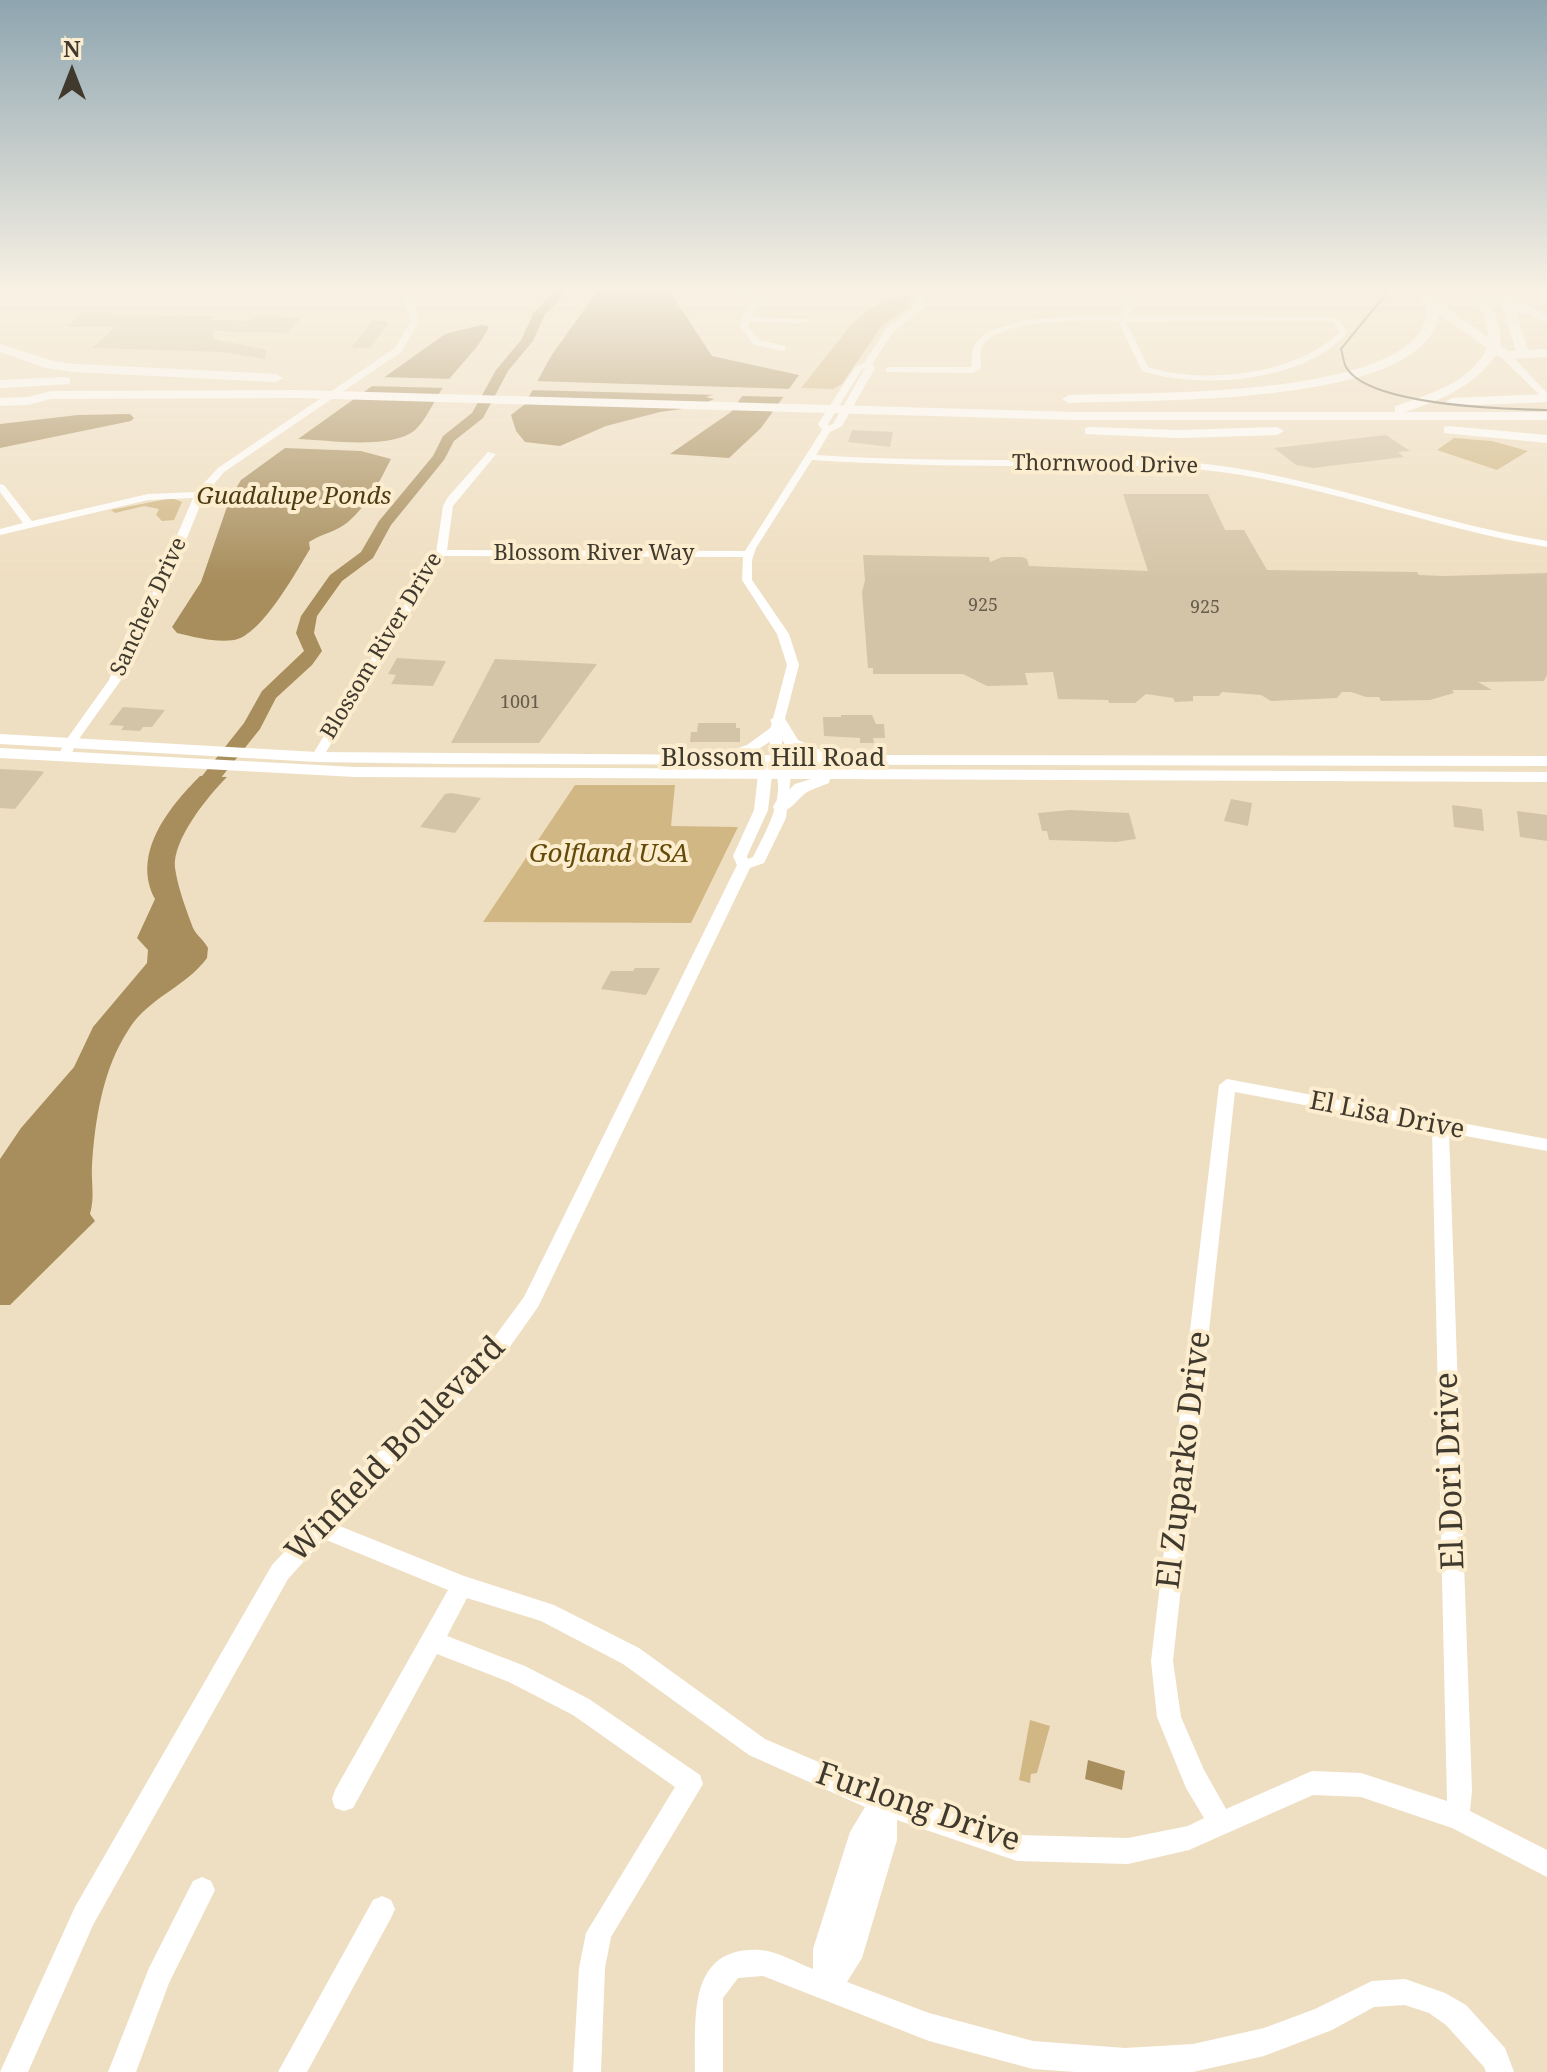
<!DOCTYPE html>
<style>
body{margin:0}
#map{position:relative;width:1547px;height:2072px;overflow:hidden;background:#efdfc2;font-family:"Noto Serif",serif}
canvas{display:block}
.north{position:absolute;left:32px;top:32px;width:80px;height:80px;-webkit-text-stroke:6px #fcedcf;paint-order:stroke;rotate:0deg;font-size:22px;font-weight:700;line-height:32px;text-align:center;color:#40392e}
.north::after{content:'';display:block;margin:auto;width:28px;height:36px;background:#40392e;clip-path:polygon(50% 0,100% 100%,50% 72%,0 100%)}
</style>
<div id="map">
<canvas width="1547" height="2072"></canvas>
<div class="north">N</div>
</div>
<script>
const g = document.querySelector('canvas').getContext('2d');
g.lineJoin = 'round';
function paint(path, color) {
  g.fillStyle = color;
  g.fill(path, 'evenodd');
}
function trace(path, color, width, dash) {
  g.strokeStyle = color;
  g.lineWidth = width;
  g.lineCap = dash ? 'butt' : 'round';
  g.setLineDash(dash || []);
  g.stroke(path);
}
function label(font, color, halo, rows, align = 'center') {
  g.font = font + ' "Noto Serif",serif';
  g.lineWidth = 8;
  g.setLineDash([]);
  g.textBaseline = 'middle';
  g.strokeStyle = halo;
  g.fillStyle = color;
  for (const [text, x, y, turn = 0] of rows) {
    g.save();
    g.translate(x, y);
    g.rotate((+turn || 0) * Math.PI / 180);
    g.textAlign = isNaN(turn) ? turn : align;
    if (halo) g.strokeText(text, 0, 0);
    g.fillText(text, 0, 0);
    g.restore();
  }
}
paint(new Path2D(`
 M901,295l9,2 -2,10 -27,20 -39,57 -9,5 -32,-1 50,-63 18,-16z
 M1454,438l38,3 36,10 -31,19 -60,-20z
 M172,498l10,4 -8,18 -12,1 -6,-6 3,-6 -15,-3 -29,7 -4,-3z
 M575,785h100l-4,41 67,1 -47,96 -208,-1z
 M1030,1720l20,6 -13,47 -6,1 -1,9 -11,-3z`), '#d1b784');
paint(new Path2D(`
 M598,290h68l6,5 40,61 87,19 -38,53 -32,30 -59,-4 61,-42 14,-20 -6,-5 -33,10 8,2 -17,8 -37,5 -54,14 -46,20 -35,-4 -9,-11 -5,-16 14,-11 26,-48z
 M481,325l8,1c-10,24 -29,37 -44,59 -10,13 -16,30 -27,42 -20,24 -90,13 -120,12l147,-105z
 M130,414l4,4 -3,3 -131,27v-24l78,-9z
 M285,448l76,3 30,8c-11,22 -24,47 -43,63 -10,9 -27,12 -39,20l1,7c-14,23 -49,87 -76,91 -18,3 -40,-3 -57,-7l-5,-6 29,-45 29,-84 11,-18z
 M200,776l27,1c-19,19 -55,63 -52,91 3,20 11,41 18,60 4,8 11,12 15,20l-1,10c-21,29 -59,40 -78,71 -26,39 -34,90 -37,136 -1,17 3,32 -2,49l5,7 -85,84h-10v-146l21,-31 53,-61 19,-40 54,-64 1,-13 -11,-12 18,-39c-24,-45 14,-92 45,-123z
 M1088,1760l37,11 -3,19 -37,-11z`), '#a88e5d');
paint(new Path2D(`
 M378,377l77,2 -7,9 -82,-2z
 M533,381l261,8 -6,8 -50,-1v-5l-19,4 -191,-5z`), '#efdfc2');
paint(new Path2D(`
 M552,290h12l-6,12 -13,12 -12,27 -25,30 -25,47 -29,23 -10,19 -53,65 -18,33 -31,23 -25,35 -3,17 8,18 -10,14 -36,33 -16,31 -60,75h-14l-3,-4 61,-77 18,-32 42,-40 -8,-18 5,-17 29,-41 31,-23 18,-31 54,-65 10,-20 29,-23 24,-43 25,-30 13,-28 15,-14z`), '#a88e5d');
paint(new Path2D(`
 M83,312l29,1 -3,2 104,1 -3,4 42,1 5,-5 45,2 -14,15 -74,-2 -1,8 54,11 -2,9 -44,-7 -129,-4 23,-21h-48z
 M373,320l16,2 -19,26h-19z
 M852,430l41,2 -3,15 -42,-5z
 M1386,435l24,16 -12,1 6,5 -91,11 -17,-3 -22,-17z
 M1123,494h85l17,36h19l23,40 150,2 2,3 25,1 103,-3v102l-3,6 -66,1 14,8h-40l2,3 -24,7 -49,1 -2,-4h-13l-15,-5h-9l-5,6 -66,3 -10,-6 -39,-3 -3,4h-26v5l-18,1 -2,-4 -27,-4 -11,9h-26l-1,-3 -50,-1 -5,-27 -28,1 3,12 -41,1 -24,-12h-90v-6h-5l-6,-76 3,-12 -2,-25 126,2 1,5 12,-5h20l5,2 2,7 119,5z
 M397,658l49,3 -13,25 -42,-2 5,-9 -8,-1z
 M495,659l102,5 -58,79h-88z
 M123,707l42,3 -13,17h-9l-3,4 -19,-1 3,-4 -15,-1z
 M841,715h31l4,9h8l1,14h-12l1,5h-14v-5l-36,-2 -1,-19h18z
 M698,723h38v5h4v14h-50l1,-10h6z
 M0,769l40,2 4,1 -29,37 -15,-1z
 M451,793l30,5 -26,35 -35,-6 25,-33z
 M1231,799l21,4 -4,23 -24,-5z
 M1452,805l30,4 2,22 -30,-4z
 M1070,810l59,3 7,26 -20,3 -67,-2 -2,-9h-5l-4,-18z
 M1517,811l30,4v26l-27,-4z
 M635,968h25l-14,27 -45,-6 10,-18h22z`), '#d4c4a7');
paint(new Path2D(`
 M394,290h9l10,10 6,22 -18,30 -177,120 -20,24 -40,98 -25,38 -18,48 -45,63 -7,17h-10l-1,-3 6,-14 45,-63 18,-48 25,-38 41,-96 -45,2 -148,35v-6l23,-6 -23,-31v-8l4,1 28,36 116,-27 48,-2 22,-24 177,-120 16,-26 -6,-21z
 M802,290h434l-4,2 -109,2 10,17 -5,5 208,1 12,15c-43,50 -146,58 -206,39l-24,-50c-27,-1 -126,-3 -137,28 -1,5 0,14 0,19l-8,5 -87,-1v-4l3,-1h82c2,-4 0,-12 2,-18 11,-36 116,-33 147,-33l5,-6 -10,-16 -190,2 -1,12 -31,24 -21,32 3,4 -33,58 -12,6 -14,23c77,5 153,5 230,5 59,0 118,-2 176,6 110,16 215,57 325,75v6c-111,-18 -216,-60 -326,-75 -59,-8 -118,-6 -177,-6 -77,0 -154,-1 -232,-6l-56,88 -4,12v20l37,54 10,31 -17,65v29l9,16 -5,43 -22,45 -14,5 -212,439 -34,48 -73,77 -43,36 -51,57 127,51 90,29 85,43 126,91 121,52 131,44 111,3 60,-12 16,-8 -18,-30 -29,-71 -6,-56 68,-576 8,-6 320,60v12l-98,-18 23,658 -2,20 77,39v27l-95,-49 -91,-31 -48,-2 -124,55 -61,14 -111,-3 -120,-41v20l-35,118 -15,24 82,31 104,28 92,7 68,-4 71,-16 51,-19 57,-28 33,-2 40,14 21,12 39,43 9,24h-28l-2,-5 -38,-42 -17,-12 -24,-8 -31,2 -42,23 -68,26 -71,16h-117l-43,-3 -104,-28 -166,-65 -25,2 -15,20v74h-28c1,-52 -9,-126 65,-122 17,1 37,13 53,19v-20l37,-117 15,-25 -116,-52 -126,-91 -82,-43 -74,-23 -20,38 78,30 64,33 111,76 3,9 -92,153 -6,31 -4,104h-28l6,-104 7,-35 89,-146 -102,-72 -64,-33 -72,-28 -84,154 -9,3 -9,-3 -3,-9 3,-9 113,-200 -124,-51 -36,40 -195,346 -65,147h-28l75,-165 197,-342 102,-109 43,-36 73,-77 34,-46 213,-432 -4,-9 21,-46 4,-35 12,-16v-29l17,-65 -10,-31 -35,-54 1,-23 -299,-1 -121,201 -6,4 -6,-4 125,-204 7,-47 5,-9 40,-45 8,2 -43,52 -6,44 298,1 77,-121 -4,-6 37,-57 9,-4 23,-35 30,-23 1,-9 -155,-2 -12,23 53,2 4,2 -4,2 -55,-1 -1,4 11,14 26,6v4l-3,1 -29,-7 -13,-18 1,-7 14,-25 -70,-1 -4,-2zM1193,321h140l7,11c-43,43 -136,53 -192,35l-22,-45zM865,368l-32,56 -4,2 -1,-2 34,-55zM775,770c11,28 -10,63 -22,87l-5,2 -1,-3 21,-46 4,-35zM1235,1092l197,37 15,672 -86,-28 -49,-2 -86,38 -22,-39 -23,-53 -8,-56z
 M202,1877l9,4 4,9 -46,93 -33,89h-28l41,-104 44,-87z
 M382,1896l9,4 4,9 -4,9 -84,154h-29l95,-172z`), '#fff');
paint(new Path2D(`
 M1501,353h8l38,40v9l-46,-45z
 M778,715l6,2 14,23 25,11 1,4 723,1v10l-1098,-2 -132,-2 -317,-18v-10l317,18 411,3 2,-4 17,-6 26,-19 -3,-6zM779,736l8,11 13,8h-51z
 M0,748l355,19 1192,5v10l-717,-3 -1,4c-7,3 -14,5 -20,8 -13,7 -17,23 -34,20l-2,-4 2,-4 20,-19 16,-5 -456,-2 -355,-19z`), '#fff');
paint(new Path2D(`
 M1418,290h12l7,11 52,37 -6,-25 -18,-23h12c14,18 27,32 23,56l8,5h8l-14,-45 -9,-9 -1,-7h12l4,7 39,18v8l-32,-14 13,41 19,-1v8l-42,2 -9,-4c-22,32 -56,45 -91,57h142v8h-472l-776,-22 -248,1 -23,6 -28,1v-8l28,-1 23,-6 248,-1 776,22h320v-6c33,-11 77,-24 92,-58l-48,-34c-13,95 -298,85 -370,89l-7,-4 7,-4c64,-3 357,6 358,-86l-9,-11 4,-3z
 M0,344l53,17 22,3 201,10 7,4 -7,4 -201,-10 -29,-4 -46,-16z
 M65,377l5,1v6l-70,4v-8z
 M1547,394v8l-95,4 -7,-4 7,-4z
 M1449,426l98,9v8l-103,-10v-6z
 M1090,427l89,3 98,-3 7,4 -7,4 -98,3 -94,-4v-6z`), '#fff');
trace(new Path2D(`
 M1389,290l-48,59c2,5 2,13 5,18 22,39 159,42 201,43`), '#7e7462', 2);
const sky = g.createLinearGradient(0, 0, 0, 580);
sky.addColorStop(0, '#8ea5b0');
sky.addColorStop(0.5, '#f8f1e4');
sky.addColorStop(1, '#f8f1e400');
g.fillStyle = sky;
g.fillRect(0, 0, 1547, 580);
label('18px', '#655c4c', null, [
 ["925",983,606],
 ["925",1205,608],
 ["1001",520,703]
]);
label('22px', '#40392e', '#fcedcf', [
 ["Thornwood Drive",1105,465,1],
 ["Blossom River Way",594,554],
 ["Sanchez Drive",149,607,-65],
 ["Blossom River Drive",382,646,-59]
]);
label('italic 24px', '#4e3b12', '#fcedcf', [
 ["Guadalupe Ponds",294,497]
]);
label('26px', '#40392e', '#fcedcf', [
 ["Blossom Hill Road",773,759],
 ["El Lisa Drive",1387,1116,11]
]);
label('italic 26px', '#654a0a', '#fcedcf', [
 ["Golfland USA",609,855]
]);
label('32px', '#40392e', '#fcedcf', [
 ["Winfield Boulevard",396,1450,-46],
 ["El Zuparko Drive",1185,1460,-83],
 ["El Dori Drive",1451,1471,-92],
 ["Furlong Drive",918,1808,19]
]);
</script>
